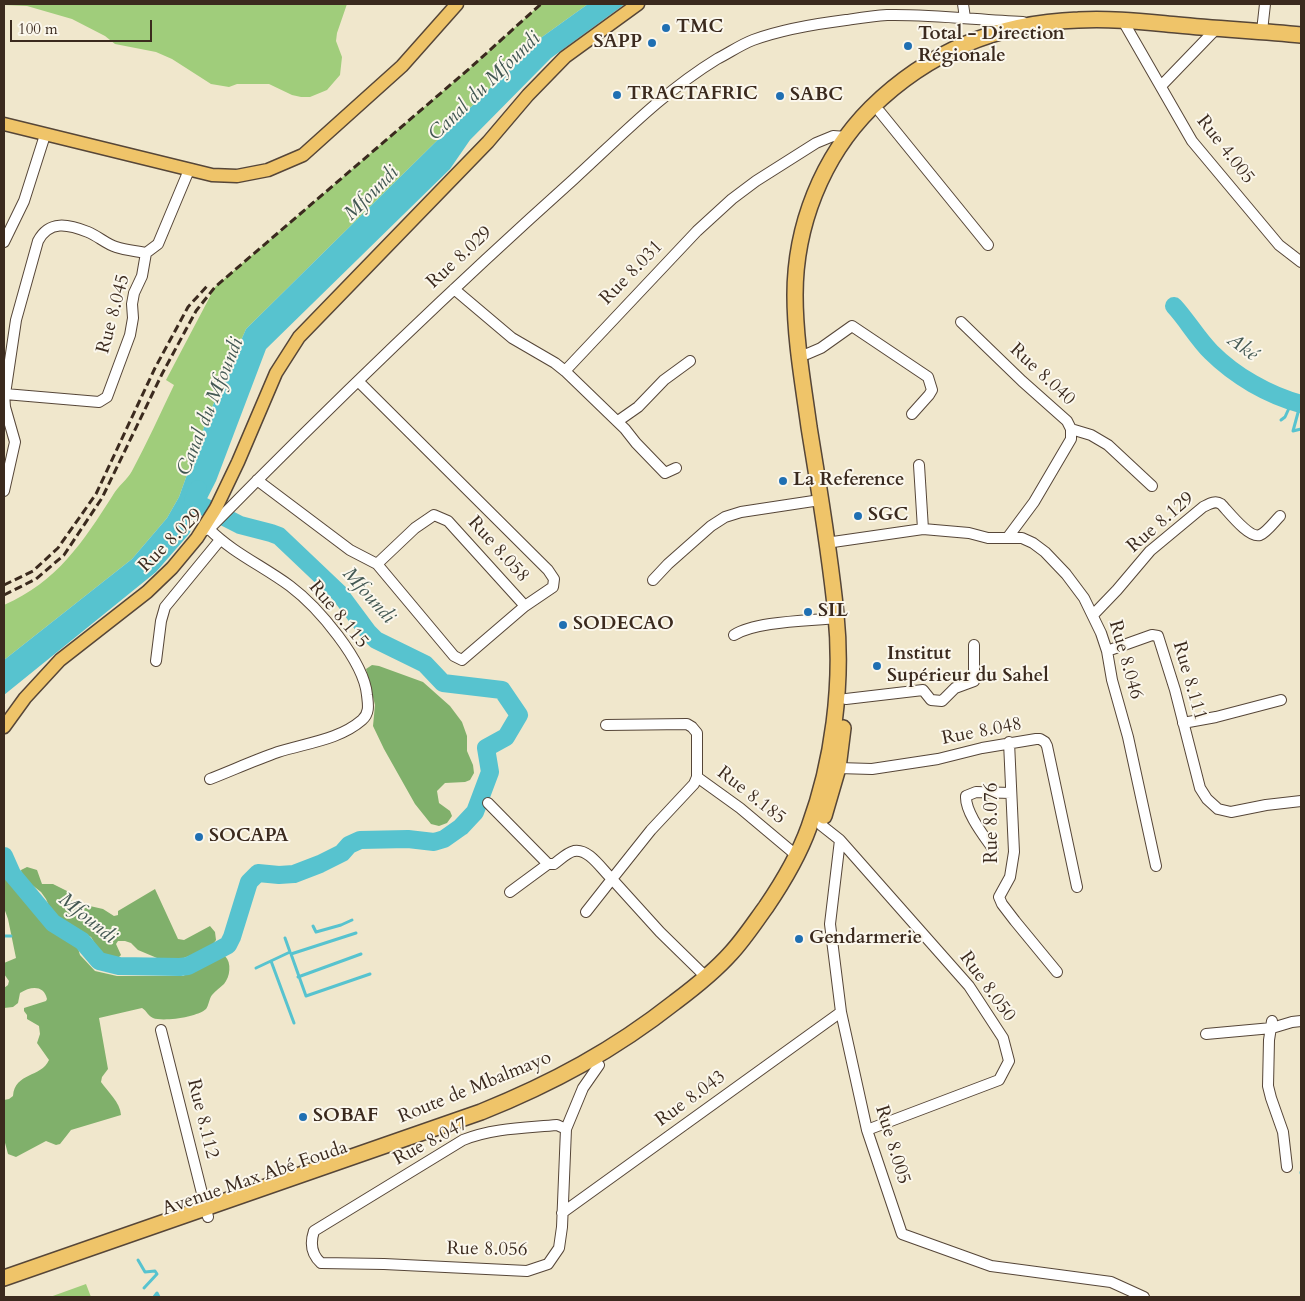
<!DOCTYPE html>
<meta charset="utf-8">
<style>
body{margin:0}
#map{position:relative;width:1305px;height:1301px;overflow:hidden;background:#f0e7cc;font-family:Cardo,serif}
canvas{display:block}
.frame{position:absolute;inset:0;border:5px solid #3b2a1e;pointer-events:none}
.scale{position:absolute;left:10px;top:20px;width:142px;height:22px;box-sizing:border-box;border:2px solid #3b2a1e;border-top:0;padding-left:6px;font-size:15px;line-height:18px;white-space:nowrap;color:#3b2a1e;-webkit-text-stroke:4px #fbf7ec;paint-order:stroke}
</style>
<div id="map">
<canvas width="1305" height="1301"></canvas>
<div class="frame"></div>
<div class="scale">100 m</div>
</div>
<script>
const g = document.querySelector('canvas').getContext('2d');
g.lineJoin = 'round';
function paint(path, color) {
  g.fillStyle = color;
  g.fill(path, 'evenodd');
}
function trace(path, color, width, dash) {
  g.strokeStyle = color;
  g.lineWidth = width;
  g.lineCap = dash ? 'butt' : 'round';
  g.setLineDash(dash || []);
  g.stroke(path);
}
function label(font, color, halo, rows, align = 'center') {
  g.font = font + ' Cardo,serif';
  g.lineWidth = 4;
  g.setLineDash([]);
  g.textBaseline = 'middle';
  g.strokeStyle = halo;
  g.fillStyle = color;
  for (const [text, x, y, turn = 0] of rows) {
    g.save();
    g.translate(x, y);
    g.rotate((+turn || 0) * Math.PI / 180);
    g.textAlign = isNaN(turn) ? turn : align;
    if (halo) g.strokeText(text, 0, 0);
    g.fillText(text, 0, 0);
    g.restore();
  }
}
paint(new Path2D(`
 M4,4h343l-10,29 -1,8 6,16 -2,18 -13,15 -17,7h-9l-9,-2 -23,-11h-32l-8,3 -18,-3 -39,-25 -16,-7 -41,-8 -10,-8 -33,-17 -45,-13 -23,-1z
 M541,4h47l-46,33 -296,292 -39,90 -28,78 -12,21 -35,41 -128,101v-55c53,-23 79,-63 109,-110 5,-9 14,-15 19,-24 15,-28 28,-57 42,-86l-8,-5 49,-93 255,-219z
 M86,1284l5,13h-41z`), '#a0cd7b');
paint(new Path2D(`
 M372,665l7,1 44,16 27,24 12,16 5,14v15l6,14 1,8 -4,7 -5,2 -20,1 -8,8 2,12 11,8 2,5 -5,7 -8,3 -8,-2 -16,-20 -31,-55 -11,-23 2,-21 -9,-36z
 M27,867l10,3 5,14h11l14,7 3,9 11,4 22,5 11,7 4,-1v-4l37,-22 23,50 6,1 26,-14 5,6 1,8 -6,8 -29,11 -24,-1 -19,-8 -7,-7 -6,-2h-7l-2,3 5,11 -4,4 -14,-2 -12,-20 -37,-20 -8,-18 -5,-7 -19,-15 -1,-7z
 M4,879h3l27,22 12,22 17,14 14,8 3,10 15,16 22,5h66l38,-20h4c7,7 5,21 -1,28 -4,4 -9,7 -12,11 -3,4 -3,10 -6,14 -8,8 -43,13 -53,9 -5,-2 -6,-7 -11,-10l-43,10 9,51 -6,8 -1,5c7,10 19,20 20,33l-50,15 -11,14 -4,1 -10,-4 -30,16 -8,-3 -4,-15v-39l5,-1 4,-3c2,-24 28,-18 36,-36l-12,-17 3,-9 -1,-8 -12,-7v-4l-3,-4v-3l22,-7 1,-2c-3,-14 -16,-13 -27,-6l-2,10 -5,4 -9,1v-20l4,-3 1,-4 -5,-7v-11l12,-5 -8,-39 -4,-11z`), '#80b06b');
paint(new Path2D(`
 M588,4h37l-74,54 -81,82 -20,29 -184,180 -50,132 -27,53 -33,38 -152,123v-35l128,-101 35,-41 12,-21 28,-78 39,-90 296,-292z`), '#57c3cf');
trace(new Path2D(`
 M1281,420l4,-3 5,-11
 M1293,431l6,-22
 M1293,431l8,-2
 M313,926l3,6 25,-7 11,-5
 M356,933l-65,21 15,42 64,-22
 M4,936h7
 M271,961l23,62
 M256,968l34,-16 -5,-14
 M298,977l63,-23
 M1301,1172v1
 M138,1260l7,12 10,-1 2,3 -13,14
 M154,1297l3,-4 2,4`), '#57c3cf', 3);
trace(new Path2D(`
 M1174,306c13,14 23,32 37,46 24,24 57,43 90,52
 M4,856l8,18 41,49 29,18 17,20 20,5 61,1 8,-1 27,-14 13,-7 4,-8 17,-55 9,-9 21,2 15,-1 26,-10 22,-11 7,-8 11,-5 48,-1 26,3 10,-3 17,-12 14,-15 15,-40 -4,-24 20,-11 13,-22 -17,-25 -59,-7 -18,-19 -49,-24 -8,-8 -29,-39 -60,-57 -8,-3 -31,-8 -47,-24 5,-12`), '#57c3cf', 18);
const minor = new Path2D(`
 M963,4l2,14
 M1123,21l69,120 87,104 22,17
 M1262,31l3,-27
 M1161,86l56,-58
 M880,112l108,133
 M4,242l20,-41 21,-66
 M146,253l-4,23 -8,17 -2,11 1,14 -3,17 -23,62 -8,5 -94,-8 11,-74 22,-79c11,-21 30,-17 50,-9 10,4 18,12 28,15 9,3 20,4 30,6l12,-9 31,-74
 M454,289l58,49 43,25 10,8 132,-140 35,-32 24,-18 60,-38 17,-7 13,1
 M961,322l61,59 45,40 4,8v10l-37,63 -26,35
 M807,354l14,-6 31,-22 76,51 4,13 -3,5 -17,19
 M565,371l60,58 11,14 29,30 11,-5
 M4,394l1,13 10,35 -11,49
 M618,421l20,-14 26,-27 26,-19
 M1071,429l20,6 17,10 44,41
 M919,465l4,64
 M257,480l93,70 27,14 38,-36 19,-13 14,6 77,85 28,-19 1,-8 -6,-9 -190,-189
 M209,529c24,24 54,37 81,57 28,21 74,75 77,109 1,9 3,18 -5,25 -23,20 -56,23 -84,32 -23,8 -45,18 -68,27
 M202,531l7,-2c118,-120 239,-237 365,-350 46,-42 89,-87 143,-120 12,-6 23,-14 36,-19 30,-11 61,-16 93,-20 14,-2 27,-4 41,-5 45,-1 90,5 136,7
 M826,543l97,-14 46,4 19,5h34l11,5 12,9 21,22 18,24 17,35 6,18 5,29 16,57 28,129
 M377,564l77,92 8,4 63,-54
 M653,580l15,-16 43,-38 14,-9 16,-5 79,-12
 M1093,615l24,-25 33,-39 53,-44c6,-3 12,-7 18,-3 7,7 28,35 39,31 7,-3 14,-13 20,-19
 M734,635c22,-14 75,-14 103,-17
 M1107,651l45,-16 6,1 17,54 25,98 7,11 11,10 13,3 35,-7 35,-4
 M156,661l5,-40 4,-14 55,-67
 M846,699l77,-9 8,10 11,1 13,-13 19,-7v-36
 M1183,723l33,-6 65,-17
 M606,725l81,-1 5,3 5,6v44l43,31 56,47
 M1009,742l5,110 -4,25 -11,20 3,7 13,17 42,51
 M838,768l34,1 66,-10 44,-11 54,-9h4l5,3 2,4 30,141
 M697,777l-3,7 -43,46 -39,49 48,53 46,45
 M488,803l60,61h6c6,-4 12,-11 20,-13 15,-3 28,19 38,28l-26,33
 M821,825l19,15 -10,84 11,88 26,118 35,104 89,32 120,16 33,15
 M840,840l129,146 34,52 6,23 -10,19 -132,50
 M993,849c-9,-13 -28,-37 -27,-53l10,-4 35,1
 M510,892l38,-28
 M1272,1021l-3,19 -1,46 3,12 12,34 4,35
 M161,1030l47,187
 M1206,1034l66,-6 20,-6 9,-1
 M566,1129l-4,98 -3,21 -11,16 -21,7 -143,-7 -63,-1c-10,-9 -11,-20 -7,-32l149,-91c30,-12 62,-12 94,-15l9,4 17,-41 16,-23
 M562,1213l279,-201`);
const major = new Path2D(`
 M4,124l208,51 25,1 31,-6 35,-15 99,-89 55,-62
 M4,727l21,-29 35,-38 87,-68 25,-24 25,-30 19,-30 22,-46 38,-89 23,-36 189,-195 40,-47 37,-38 73,-53`);
const highway = new Path2D(`
 M824,816l14,-48 5,-40
 M4,1278l477,-166c72,-29 133,-62 194,-110 20,-15 40,-31 56,-49 13,-14 24,-31 35,-46 17,-25 33,-52 43,-80 24,-65 34,-143 27,-212 -6,-63 -17,-126 -27,-188 -6,-44 -14,-88 -14,-132 0,-69 27,-138 76,-187 58,-57 126,-85 207,-88 33,-2 67,2 100,5 41,4 82,6 123,10`);
trace(minor, '#564638', 12);
trace(major, '#564638', 15);
trace(highway, '#564638', 18);
trace(minor, '#fff', 10);
trace(major, '#efc469', 12);
trace(highway, '#efc469', 15);
trace(new Path2D(`
 M4,585l29,-14 25,-23 38,-54 59,-126 33,-61 21,-23
 M4,595l32,-16 28,-24 38,-57 60,-124 34,-63 19,-24 255,-219 71,-64`), '#3b2a1e', 3, [8, 4]);
for (const [x, y, r, color] of [
 [666,28,5,"#1f6fb2"],
 [652,43,5,"#1f6fb2"],
 [908,46,5,"#1f6fb2"],
 [617,95,5,"#1f6fb2"],
 [780,96,5,"#1f6fb2"],
 [783,481,5,"#1f6fb2"],
 [858,516,5,"#1f6fb2"],
 [808,612,5,"#1f6fb2"],
 [563,625,5,"#1f6fb2"],
 [877,666,5,"#1f6fb2"],
 [199,837,5,"#1f6fb2"],
 [799,939,5,"#1f6fb2"],
 [303,1117,5,"#1f6fb2"]
]) {
  const dot = new Path2D();
  dot.arc(x, y, r, 0, 2 * Math.PI);
  g.fillStyle = color;
  g.fill(dot);
  trace(dot, '#fbf7ec', 2);
}
label('bold 19px', '#3b2a1e', '#fbf7ec', [
 ["TMC",676,28],
 ["Total - Direction",918,35],
 ["Régionale",918,57],
 ["SAPP",642,43,"right"],
 ["TRACTAFRIC",627,95],
 ["SABC",790,96],
 ["La Reference",793,481],
 ["SGC",868,516],
 ["SIL",818,612],
 ["SODECAO",573,625],
 ["Institut",887,655],
 ["Supérieur du Sahel",887,677],
 ["SOCAPA",209,837],
 ["Gendarmerie",809,939],
 ["SOBAF",313,1117]
], 'left');
label('19px', '#3b2a1e', '#fbf7ec', [
 ["Rue 4.005",1225,150,52],
 ["Rue 8.029",460,258,-43],
 ["Rue 8.031",632,273,-46],
 ["Rue 8.045",114,314,-75],
 ["Rue 8.040",1042,375,43],
 ["Rue 8.129",1161,523,-41],
 ["Rue 8.029",171,541,-45],
 ["Rue 8.058",498,550,48],
 ["Rue 8.115",338,615,50],
 ["Rue 8.046",1125,660,74],
 ["Rue 8.111",1189,681,74],
 ["Rue 8.048",982,732,-11],
 ["Rue 8.185",751,796,38],
 ["Rue 8.076",993,823,-90],
 ["Rue 8.050",987,987,54],
 ["Route de Mbalmayo",475,1088,-22],
 ["Rue 8.043",691,1099,-36],
 ["Rue 8.112",202,1119,76],
 ["Rue 8.047",431,1142,-28],
 ["Rue 8.005",892,1145,73],
 ["Avenue Max Abé Fouda",255,1179,-19],
 ["Rue 8.056",487,1250,1]
]);
label('italic 20px', '#435853', '#fbf7ec', [
 ["Canal du Mfoundi",485,87,-44],
 ["Mfoundi",372,194,-45],
 ["Aké",1242,348,36],
 ["Canal du Mfoundi",211,407,-68],
 ["Mfoundi",368,596,48],
 ["Mfoundi",87,919,39]
]);
</script>
